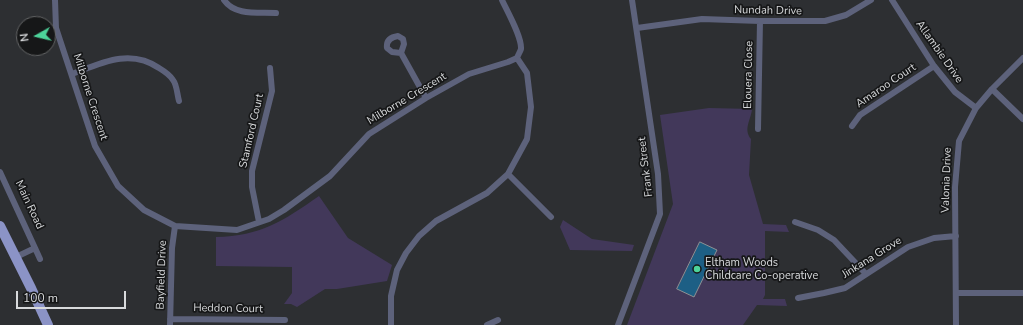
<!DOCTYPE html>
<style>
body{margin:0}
#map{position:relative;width:1023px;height:325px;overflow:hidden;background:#2d2f32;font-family:"Nunito Sans",sans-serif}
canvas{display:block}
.north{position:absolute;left:16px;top:16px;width:40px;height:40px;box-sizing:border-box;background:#161718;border:1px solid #646566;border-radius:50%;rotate:262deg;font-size:11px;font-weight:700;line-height:16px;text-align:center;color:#d8dadc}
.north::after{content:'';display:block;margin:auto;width:14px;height:18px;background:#4dd39a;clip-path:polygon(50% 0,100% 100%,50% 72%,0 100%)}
.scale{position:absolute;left:16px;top:291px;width:110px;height:18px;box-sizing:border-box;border:2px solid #d8dadc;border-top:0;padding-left:5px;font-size:12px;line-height:14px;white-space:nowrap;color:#d8dadc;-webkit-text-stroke:3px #161718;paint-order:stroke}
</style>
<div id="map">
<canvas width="1023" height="325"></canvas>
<div class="north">N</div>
<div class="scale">100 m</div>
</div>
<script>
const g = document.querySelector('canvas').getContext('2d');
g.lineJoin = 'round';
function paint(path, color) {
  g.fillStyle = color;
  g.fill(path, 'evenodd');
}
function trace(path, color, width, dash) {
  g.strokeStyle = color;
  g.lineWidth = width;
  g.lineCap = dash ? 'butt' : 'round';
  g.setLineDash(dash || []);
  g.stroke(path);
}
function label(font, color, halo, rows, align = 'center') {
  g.font = font + ' "Nunito Sans",sans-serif';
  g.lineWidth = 3.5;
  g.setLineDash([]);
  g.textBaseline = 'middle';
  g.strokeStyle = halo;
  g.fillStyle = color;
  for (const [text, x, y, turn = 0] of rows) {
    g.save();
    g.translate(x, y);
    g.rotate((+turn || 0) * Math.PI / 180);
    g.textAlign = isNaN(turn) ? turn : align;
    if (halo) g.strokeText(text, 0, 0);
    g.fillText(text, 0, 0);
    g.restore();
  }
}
paint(new Path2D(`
 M709,108l43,1c-1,11 -9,20 -1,30l-2,36 14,49 23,1 3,7 -24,-1v64l-2,4h22l2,7 -30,-1 -14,20h-116l46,-121 -13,-89z
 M319,196l29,42 44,27 -5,16 -50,8h-12l-28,18 -6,-3h-7l8,-11v-26l-76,-1v-29c45,-1 67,-16 103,-41z
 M563,220l29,19 42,6 -2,6 -62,-1 -10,-23z`), '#42385a');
const building = new Path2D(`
 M700,242l17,8 -23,47 -17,-8z`);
paint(building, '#1d5f85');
trace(building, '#8d9194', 1);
trace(new Path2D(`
 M55,0l1,28 39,118 23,40 26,24 31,16 62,4 32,-11 15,-9 46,-34 39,-42 57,-36 43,-24 39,-12 9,-4
 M224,0c11,16 34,12 52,13
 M502,0c5,11 20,37 19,49 -1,3 -3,6 -4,9
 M892,0l42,66 21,26 21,16
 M637,28l65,-9 58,2h65l21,-6 25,-15
 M398,36l5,3 1,5 -3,9 -9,-1 -5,-4c-1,-8 4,-11 11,-12z
 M401,53l25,45
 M72,74c29,-11 58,-26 87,-6 5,3 11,7 14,12 4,5 4,14 6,21
 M992,89l31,30
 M852,126l8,-11 74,-49
 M758,129l2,-108
 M0,172l35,76 -19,9
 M508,174l43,43
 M259,222l-7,-35v-16l20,-80 -2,-23
 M795,222l23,8 16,10 32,34
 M35,248l5,11
 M956,293h67
 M798,298l26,-5 21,-5 63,-41 26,-9 22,-2
 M170,319l115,1
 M170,325l2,-77 3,-22
 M391,325v-29l6,-26 9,-17 13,-17 17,-15 51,-28 21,-19 19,-35 4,-32 -4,-34 -10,-15
 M487,325l11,-5
 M618,325l42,-111 -2,-40 -26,-174
 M956,325l-1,-138 4,-46 17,-33 16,-19 31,-31`), '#5d627b', 6);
trace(new Path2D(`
 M0,226l31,62 17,37`), '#8b93c6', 10);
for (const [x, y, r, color] of [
 [697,269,4,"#4dd39a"]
]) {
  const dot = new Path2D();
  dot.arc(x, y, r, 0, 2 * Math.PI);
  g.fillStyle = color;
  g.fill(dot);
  trace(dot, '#161718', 1.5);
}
label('11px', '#d8dadc', '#161718', [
 ["Nundah Drive",768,11,1],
 ["Allambie Drive",939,52,55],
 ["Elouera Close",749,75,-89],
 ["Amaroo Court",886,86,-34],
 ["Milborne Crescent",90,97,72],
 ["Milborne Crescent",407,99,-31],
 ["Stamford Court",252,131,-77],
 ["Frank Street",646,167,-97],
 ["Valonia Drive",947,180,-88],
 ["Main Road",29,205,65],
 ["Jinkana Grove",872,258,-32],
 ["Bayfield Drive",162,275,-88],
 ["Heddon Court",228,309,1]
]);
label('11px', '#d8dadc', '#161718', [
 ["Eltham Woods",705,263],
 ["Childcare Co-operative",705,276]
], 'left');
</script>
